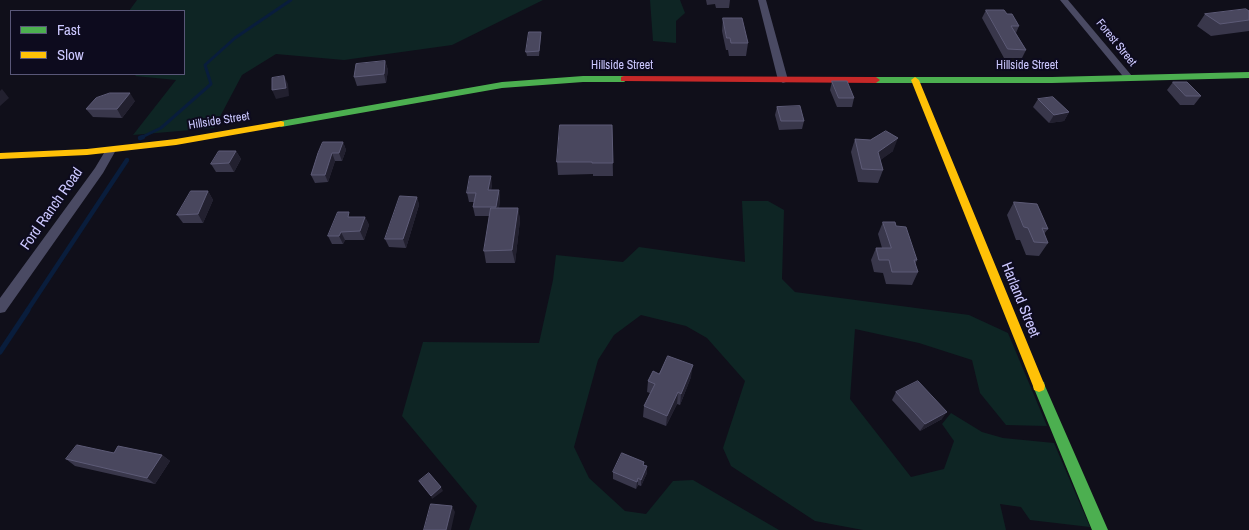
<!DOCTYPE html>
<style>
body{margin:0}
#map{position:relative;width:1249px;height:530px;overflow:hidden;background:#100f1a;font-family:"Archivo Narrow",sans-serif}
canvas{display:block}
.legend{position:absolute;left:10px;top:10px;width:175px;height:65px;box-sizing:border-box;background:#0d0b1e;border:1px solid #595778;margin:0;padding:6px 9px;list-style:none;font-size:15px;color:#ccc8ff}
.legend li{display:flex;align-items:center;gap:10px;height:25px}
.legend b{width:25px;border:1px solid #595778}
</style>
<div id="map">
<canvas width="1249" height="530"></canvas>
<ul class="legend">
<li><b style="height:6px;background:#4caf50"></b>Fast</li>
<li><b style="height:6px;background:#ffc107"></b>Slow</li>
</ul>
</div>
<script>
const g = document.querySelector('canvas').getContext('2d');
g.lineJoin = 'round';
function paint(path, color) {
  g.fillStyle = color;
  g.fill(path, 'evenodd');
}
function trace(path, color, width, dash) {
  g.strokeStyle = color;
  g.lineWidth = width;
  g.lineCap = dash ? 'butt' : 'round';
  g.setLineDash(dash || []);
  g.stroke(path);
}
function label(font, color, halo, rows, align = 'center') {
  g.font = font + ' "Archivo Narrow",sans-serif';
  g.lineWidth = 4;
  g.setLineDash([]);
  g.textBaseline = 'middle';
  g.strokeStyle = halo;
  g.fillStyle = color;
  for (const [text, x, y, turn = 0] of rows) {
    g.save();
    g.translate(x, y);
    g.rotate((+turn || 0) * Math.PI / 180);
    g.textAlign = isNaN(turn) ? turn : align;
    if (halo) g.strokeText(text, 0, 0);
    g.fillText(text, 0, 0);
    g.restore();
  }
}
paint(new Path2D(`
 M137,0h406l-91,45 -108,15 -68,-6 -34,21 -28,53 -81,7 43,-55 -41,-4 2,-2h47v-63h-55z
 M650,0h30l5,13 -9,8v22l-23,-2z
 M742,201h26l16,9 -2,69 13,13 174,23 39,18 39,93 -41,-1 -26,-32 -8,-33 -53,-17 -64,-14 -5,70 61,78 33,-8 10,-28 -12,-17 9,-11 31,19 21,6 51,5 36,84 -60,-7 -9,-13 -21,-3 6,26h-143l-48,-9 -84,-55 -8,-18 22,-67 -38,-43 -21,-12 -45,-11 -27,20 -16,25 -24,87 15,31 36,33 21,3 27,-33 20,-1 86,50h-310l8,-24 -75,-90 21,-74 116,1 14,-63 3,-25 67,7 16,-15 106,15z`), '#0e2524');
trace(new Path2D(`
 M140,138l21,-10 50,-44 -6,-19 30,-27 56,-38`), '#091d3c', 3);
trace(new Path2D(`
 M140,138l3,-1
 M27,311l100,-151`), '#091d3c', 4.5);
trace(new Path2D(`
 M0,352l28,-42`), '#091d3c', 5);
paint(new Path2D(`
 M758,0h8l22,80 -2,2 -3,1 -5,-3z
 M1060,0h8l64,76v4h-6z
 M111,147l5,3 -13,23 -98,139 -5,1v-15l95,-130 12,-20z`), '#4a4a63');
paint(new Path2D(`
 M1249,72v6l-197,5h-176l-4,-3 4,-3h176z
 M583,76h41l4,3 -4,3h-41l-81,6 -221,39 -5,-3 5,-3 221,-39z
 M1039,380l5,2 1,4 63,144h-16l-59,-144 1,-4z`), '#4caf50');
paint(new Path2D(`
 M915,77l4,3 126,306 -1,4 -5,2 -5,-2 -1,-4 -122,-306z
 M281,121l3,1v4l-108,19 -89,10 -87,4v-6l87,-4 89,-10z`), '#ffc107');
paint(new Path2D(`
 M624,76l252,1 4,3 -4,3 -255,-2v-4z`), '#c62828');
paint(new Path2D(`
 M706,0h24l-1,8h-13l-1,-4 -8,1z
 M986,10l21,4 12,12 -3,7 10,17 -4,8h-18l-22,-40z
 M1249,11v20l-38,5 -14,-10 8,-12z
 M723,18l25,25 -2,13h-17l-1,-6h-2l-4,-19z
 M541,36l-2,20h-12l-1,-4z
 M385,61l3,9 -2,13 -29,3 -3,-9z
 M832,81l22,17 -2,9h-15l-7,-17z
 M1173,82l28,14 -7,9h-14l-13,-15z
 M1038,99l31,13 -5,9 -15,2 -16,-16z
 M135,101l-13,17 -29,-1 -7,-8z
 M777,107l27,14 -2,8 -23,1 -4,-15z
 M612,125l1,51h-20v-2l-35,1 -1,-13z
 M855,139l15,1 23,11 -13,9 3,10 -5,13 -20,-1 -7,-30z
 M343,142l3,8 -4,11h-7l-7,21 -13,1 -4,-8 7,-22z
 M236,151l5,8 -7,13h-18l-5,-8z
 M492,184l-1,6h8l1,8 -1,10h19l2,12 -5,43h-29l-2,-12 5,-35h-14l-2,-9 1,-5h-5l-2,-9z
 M208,191l5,9 -10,23h-20l-6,-8z
 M417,197l2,8 -13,43 -17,-1 -4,-8z
 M1014,202l34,27 -4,5 4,9 -9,13 -13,-1 -6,-15h-4l-9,-25z
 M351,217h14l4,8 -5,15h-19l-2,4h-11l-4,-8z
 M883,222l34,38 -2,5 3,7 -6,13 -26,-1 -3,-11 -9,-1 -3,-12 5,-12h6l-4,-14z
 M659,374l32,3 -11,28 -3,-1 -11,22 -23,-9 1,-11 6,-13 -3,-1 1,-11z
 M896,392l46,27 -22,12 -28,-31z
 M114,453l48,2 8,6 -15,23 -80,-18 -9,-7z
 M644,462v3l3,8 -6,13 -3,-1 -2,4 -23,-10v-7z`), '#39374b');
paint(new Path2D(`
 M385,61l3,9 -2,13 -2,-9z
 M284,76l4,8 1,12 -13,3 -4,-9z
 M2,89l7,9 -9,8v-15z
 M130,93l5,8 -13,17 -5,-9z
 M1069,112l-5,9 -15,2 5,-8z
 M898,138l-5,13 -19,14 4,-13z
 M343,142l3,8 -4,11 -3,-8z
 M236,151l5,8 -7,13 -5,-9z
 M332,153l3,8 -7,21 -3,-7z
 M491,176l1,8 -2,15 -2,-9z
 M499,190l1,8 -2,18 -2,-9z
 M208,191l5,9 -10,23 -5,-9z
 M417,197l2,8 -13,43 -3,-9z
 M518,208l2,12 -5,43 -3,-13z
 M365,217l4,8 -5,15 -4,-9z
 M341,232l4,8 -2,4 -4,-8z
 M693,365l-2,12 -11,28 1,-11z
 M678,392l-1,12 -11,22 1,-10z
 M947,412l-5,7 -22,12 5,-7z
 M162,455l8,6 -15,23 -8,-6z
 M647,466v7l-6,13v-6z
 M638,478v7l-2,4 1,-7z
 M441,487l2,4 -11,8 -1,-3z
 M452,506l3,6 -4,18h-5z`), '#22202f');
const building = new Path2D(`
 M1246,9l3,2v9l-29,4 -15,-10z
 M986,10h18l3,4h5l7,12h-8l15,24 -18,-1z
 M723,18h19l6,25h-17l-1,-5h-3z
 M529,32h12l-2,19 -13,1z
 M385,61l-1,13 -30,3 2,-13z
 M284,76l2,12 -14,2v-12z
 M832,81h15l7,17h-15z
 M1173,82h14l14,14h-15z
 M110,93h20l-13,16h-31l10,-11z
 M1053,97l16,15 -15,3 -16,-16z
 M800,106l4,15h-23l-4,-14z
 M560,125h52l1,38h-21v-1h-35z
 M886,131l12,7 -20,14 5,18 -21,-1 -7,-30 15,1z
 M323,142h20l-4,11h-7l-7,22h-14l7,-22z
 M219,151h17l-7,12 -18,1z
 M470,176h21l-3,14h11l-3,17h-23l3,-14h-9z
 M191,191h17l-10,23 -21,1z
 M400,196l17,1 -14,42h-18z
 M1014,202l23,2 11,25 -6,-1 6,15 -14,-1 -6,-14 -4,-1z
 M491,208h27l-6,42 -28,1z
 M338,212h11l-1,5h17l-5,14 -19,1 -2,4h-11z
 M883,222h12l1,4 10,1 11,33h-3l4,12h-26l-3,-12h-10l-3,-12h15z
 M668,356l25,9 -12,29 -3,-2 -11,24 -23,-10 11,-22 -7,-3 5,-10 6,3z
 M918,381l29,31 -22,12 -29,-32z
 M77,445l37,8 4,-7 44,9 -15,23 -81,-19z
 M622,453l22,9 -1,3 4,1 -6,14 -3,-2 -1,4 -24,-10z
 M429,473l12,14 -10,9 -12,-15z
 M431,504l21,2 -6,24h-22z`);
paint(building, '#49475e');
trace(building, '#5d5b77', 1);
label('12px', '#ccc8ff', '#0d0b1e', [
 ["Forest Street",1116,43,51],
 ["Hillside Street",622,66],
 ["Hillside Street",1027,66],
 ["Hillside Street",219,121,-9]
]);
label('15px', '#ccc8ff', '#0d0b1e', [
 ["Ford Ranch Road",52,209,-55],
 ["Harland Street",1020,300,68]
]);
</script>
